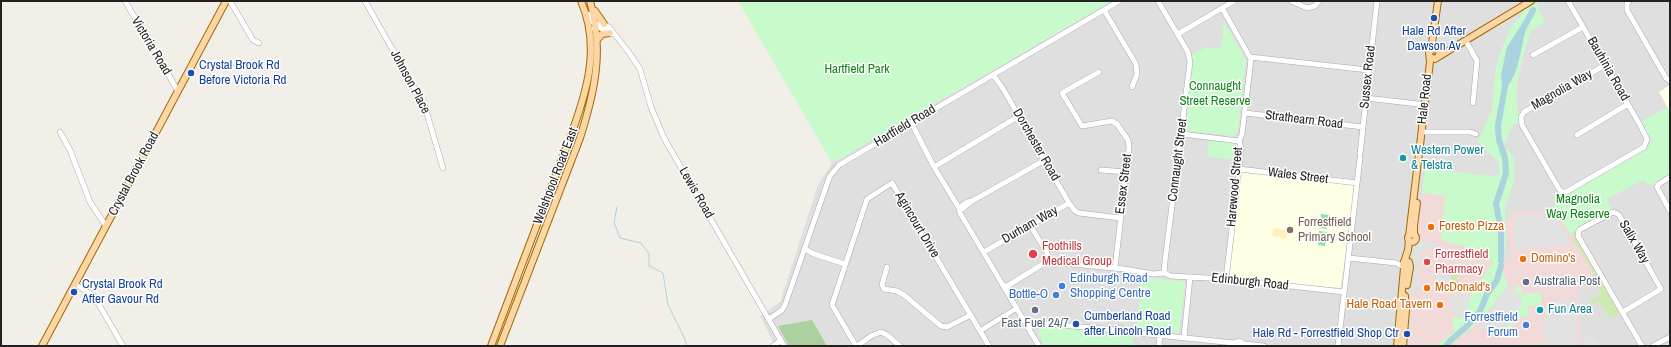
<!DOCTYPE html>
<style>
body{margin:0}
#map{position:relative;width:1671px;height:347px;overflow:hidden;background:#f2efe9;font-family:"Archivo Narrow",sans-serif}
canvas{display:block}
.frame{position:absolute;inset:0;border:2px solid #222;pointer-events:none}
</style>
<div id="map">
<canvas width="1671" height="347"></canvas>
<div class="frame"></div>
</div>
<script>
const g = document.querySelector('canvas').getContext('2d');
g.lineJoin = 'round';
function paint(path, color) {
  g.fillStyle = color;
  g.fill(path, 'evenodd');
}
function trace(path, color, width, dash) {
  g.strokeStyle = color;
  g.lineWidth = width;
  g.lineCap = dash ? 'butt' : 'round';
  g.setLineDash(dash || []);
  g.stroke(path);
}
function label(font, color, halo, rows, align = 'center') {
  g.font = font + ' "Archivo Narrow",sans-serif';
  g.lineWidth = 3;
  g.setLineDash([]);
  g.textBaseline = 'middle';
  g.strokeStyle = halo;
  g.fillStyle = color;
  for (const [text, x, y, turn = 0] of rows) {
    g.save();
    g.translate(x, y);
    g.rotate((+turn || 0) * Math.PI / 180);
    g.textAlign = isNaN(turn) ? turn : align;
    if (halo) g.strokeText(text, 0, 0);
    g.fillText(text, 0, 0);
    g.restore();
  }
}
paint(new Path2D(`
 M1112,1h558v345h-895l-15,-30 20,-14 38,-117 14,-22z`), '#e0dfdf');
paint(new Path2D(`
 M1422,193l29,3 20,50 26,15 6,1 5,-1 2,-3v-21h-3v-18h3l2,-6 7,-2h35l4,2 39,63 -20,12 5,58h-174l3,-23 -2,-26 4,-36 3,-17 3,-3 1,-7 -3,-4z`), '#f2dad9');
paint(new Path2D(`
 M1670,85v27l-11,-20z
 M1239,169l116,14 -14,105 -115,-9z`), '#ffffe5');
paint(new Path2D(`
 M1578,229v3l45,80 -13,7 -11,-18 -7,4 -3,-4 3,-2 1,1 8,-6 -9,-16 2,-5 -22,-34 3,-2 -2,-5z
 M1457,264l3,9 -3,6 3,7 -1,2 -6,-3 -4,-6z`), '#cdebb0');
paint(new Path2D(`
 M812,320l15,26h-38l-11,-20z`), '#add19e');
paint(new Path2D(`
 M1274,228l14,3 -2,8 -14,-3z`), '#fff1ba');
paint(new Path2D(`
 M738,1h374l-280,162z
 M1529,1h6l10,21 -15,10c-5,21 -20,62 -10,82l-2,3 1,7h-6l-9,22 10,11v24l-8,25 -1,1 1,32 -3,32 5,14 -24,32 -34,29h-13l17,-15 -2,-13 14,-2 4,-21 23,-33 -16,-12 -36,-10 4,-44 -23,-3 3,-25 64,8 11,-1 -2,-14 -20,-19 14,-32 4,-45 6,-17 9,-21 11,-13 1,-6z
 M1224,22l22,38 -8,70 -4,6 -47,-5 -2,-3 7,-73 14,-8 15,2z
 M1667,107l3,5v63l-17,10 -6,-1 -4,-4 -36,19 5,10 -42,25 -17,-28 7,-3 5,-8 84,-47 2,-8 -10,-18z
 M1209,138l30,3v19l-32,-3z
 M1142,277l43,5 -6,51 -43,-3z
 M1515,286h6l1,8 19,-2 1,13 -14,1 1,10 -11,2 -2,2v3l-4,1 1,9 -7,1v-6c8,-9 16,-22 15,-33l-6,-5z
 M1046,326l67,7 5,2h16l-2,11h-88l-6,-13 3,-6z`), '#c8facc');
paint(new Path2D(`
 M1321,214l8,1 -2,14 -7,-1z
 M1319,231l8,1 -2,14 -7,-1z`), '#88e0be');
paint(new Path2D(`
 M1551,214l5,1 15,29 -57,6v-30l6,-5z
 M1417,241l18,1 -1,3 16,2 -1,9 -16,-2 1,-8 -4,2 -7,1 -3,20 1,15 -5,10 -7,-1 -1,-2 7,-47z
 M1436,273l15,2 1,7 6,11 12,2 -4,21 -16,-3 3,-20 -16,-3v-9l-2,-1z
 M1508,285l13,10 1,9 -17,25 -29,1 10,-7 -1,-7z
 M1574,300l5,46h-22l-1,-3 -10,2 -2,-26 4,-2 -1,-14z
 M1591,334l8,7 3,5h-18l-1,-8z`), '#e2e2e2');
paint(new Path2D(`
 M1524,21l4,2c-6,13 -9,60 -24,64l-2,-1 -1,-11 6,-28z`), '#aad3df');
trace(new Path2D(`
 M617,207l-3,15 6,16 21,5 8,11v12l14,7 5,32 15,30 4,11`), '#aad3df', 1);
trace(new Path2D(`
 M1523,29l10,-19
 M1501,261v-30l-5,-27 10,-31 -1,-15 -6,-18 -1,-14 8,-45
 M1467,326l13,-15 7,-17 10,-14 4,-14
 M1446,346l4,-5 15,-13`), '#aad3df', 6);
const minor = new Path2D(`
 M125,1l53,90
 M230,1l23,39 6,3
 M365,1l60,106 18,61
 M1158,1l30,51 2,10 -25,199 -1,12
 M1291,1l16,7 8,-2 4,-5
 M1568,1l72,124 7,14 -3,8 -78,45h-4l-3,-3 -37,-64 -1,-8 3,-5 81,-47
 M1629,1l-2,3v6l39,68 4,3
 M1222,8l29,51 -9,75 -3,7 2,7 -2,21 -13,110
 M1104,10l32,54 1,10 -5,13
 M588,14c5,13 13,13 23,20
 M594,29l2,-4 4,-2 9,4 21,27 10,15 11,38 13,31 120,208
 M1178,34l56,-33
 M1466,41l11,20 -4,42
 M1533,55l50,-28
 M1250,57l118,13
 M1099,72l-37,21 20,33 30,-5 5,3 11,16 1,7 -3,25 -11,96
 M993,75l9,12 67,116
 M1366,98l61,7
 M1245,113l118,14
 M911,122l23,45 25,41 1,5 79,133
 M60,132l10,18 20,52 16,24
 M1422,132h48l6,2
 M1182,134l57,7
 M1577,135l51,-31
 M1360,154l17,-153
 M934,167l85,-51
 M1239,169l118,14
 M1101,170l25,2
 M1670,177l-11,7 -2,3 13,24
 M959,208l3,1 10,-8 73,-41
 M959,208l8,-6 5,-1
 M1030,225l17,28 3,9
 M805,249l9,5 31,10
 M984,252l85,-49 6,8 4,2 41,5
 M1349,258l47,5 8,4
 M887,267l-5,18 2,4 13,2 7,4 37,31 6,1 24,-12
 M75,284l19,12 29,50
 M1004,286h3l36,-22 7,-2 74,7 29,5 11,-1 7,3 55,3 118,13
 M1623,312l38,-23 -42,-74 -3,-2 -3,-1 -34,18 -1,6 64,110
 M769,319l13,-9 3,-5 43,-124 2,-5 9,-11 280,-164
 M1026,323l6,3 17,-2 66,6 6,4 7,-2
 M1115,330l5,-2 8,4 106,11 5,-2 5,3 20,2
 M980,331l37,-23
 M1184,337l6,-60
 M1234,343l4,3
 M773,346l8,-6
 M856,346l-24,-41 35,-106 25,-16 97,163
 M857,346l14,-10 10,-4 6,3 13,11
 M1159,346l1,-11
 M1338,346l22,-188
 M1653,346l17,-9`);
const major = new Path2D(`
 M595,11l9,13
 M597,40l5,-6 8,-1
 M1431,50l7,-49
 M1438,57l93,-56
 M1408 238a4 4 0 1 1 8 0a4 4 0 1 1-8 0Z
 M1414,235v-9l3,-23
 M1409,236l21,-174 -1,-10 4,-3 5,1 2,3 -2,4 -3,2 -5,-2
 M1404,262l4,-12 1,-10
 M1407,285l3,-18
 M42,346l184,-345
 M491,346l80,-211c16,-44 30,-88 10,-134
 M500,346l80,-208c15,-47 24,-89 10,-137
 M1397,346l7,-78 -1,-3 2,-4 4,1 1,5 -6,1
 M1403,346l3,-36 -1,-14`);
trace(minor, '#a9a9a9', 6);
trace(major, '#a06b00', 8);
trace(minor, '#fff', 5);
trace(major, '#fcd6a4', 6);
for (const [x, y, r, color] of [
 [1434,18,4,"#1a4fb4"],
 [191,73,4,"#1a4fb4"],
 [1403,158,4,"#0f9aa8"],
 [1431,227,4,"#e8710a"],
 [1290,230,4,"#8d6e63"],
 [1033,254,5,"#e0444e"],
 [1523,259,4,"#e8710a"],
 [1427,262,4,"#e0444e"],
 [1526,282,4,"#5c6f8a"],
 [1062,286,4,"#3f7fe0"],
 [1427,288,4,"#e8710a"],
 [74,292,4,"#1a4fb4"],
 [1056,295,4,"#3f7fe0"],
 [1440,305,4,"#e8710a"],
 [1035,310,4,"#5c6f8a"],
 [1540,310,4,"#0f9aa8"],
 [1076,324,4,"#1a4fb4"],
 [1526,325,4,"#3f7fe0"],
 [1407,334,4,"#1a4fb4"]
]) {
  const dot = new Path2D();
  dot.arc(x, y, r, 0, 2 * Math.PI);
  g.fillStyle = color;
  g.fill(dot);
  trace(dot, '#fff', 1.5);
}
label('13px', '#164399', '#fff', [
 ["Hale Rd After",1434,32,"center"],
 ["Dawson Av",1434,47,"center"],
 ["Crystal Brook Rd",199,66],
 ["Before Victoria Rd",199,81],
 ["Crystal Brook Rd",82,285],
 ["After Gavour Rd",82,300],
 ["Cumberland Road",1084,317],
 ["after Lincoln Road",1084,332],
 ["Hale Rd - Forrestfield Shop Ctr",1399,334,"right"]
], 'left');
label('13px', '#222', '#fff', [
 ["Victoria Road",151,46,59],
 ["Bauhinia Road",1608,69,60],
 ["Sussex Road",1368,77,-84],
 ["Johnson Place",410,82,62],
 ["Magnolia Way",1562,90,-30],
 ["Hale Road",1425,99,-84],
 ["Strathearn Road",1304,120,7],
 ["Hartfield Road",905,126,-31],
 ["Dorchester Road",1036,145,60],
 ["Connaught Street",1178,160,-83],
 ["Crystal Brook Road",134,174,-62],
 ["Welshpool Road East",556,176,-69],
 ["Wales Street",1298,176,7],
 ["Essex Street",1124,184,-83],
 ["Harewood Street",1235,187,-85],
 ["Lewis Road",696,193,60],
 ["Agincourt Drive",917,225,59],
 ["Durham Way",1030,225,-30],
 ["Salix Way",1634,242,60],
 ["Edinburgh Road",1250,282,6]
]);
label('13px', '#0c8416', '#fff', [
 ["Hartfield Park",857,70],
 ["Connaught",1215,87],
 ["Street Reserve",1215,102],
 ["Magnolia",1578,200],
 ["Way Reserve",1578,215]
]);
label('13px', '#0d838f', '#fff', [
 ["Western Power",1411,151],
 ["& Telstra",1411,166],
 ["Fun Area",1548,310]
], 'left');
label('13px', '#785e54', '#fff', [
 ["Forrestfield",1298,223],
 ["Primary School",1298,238]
], 'left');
label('13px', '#c56008', '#fff', [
 ["Foresto Pizza",1439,227],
 ["Domino's",1531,259],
 ["McDonald's",1435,288],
 ["Hale Road Tavern",1432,305,"right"]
], 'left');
label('13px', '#be3a42', '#fff', [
 ["Foothills",1042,247],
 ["Medical Group",1042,262],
 ["Forrestfield",1435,255],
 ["Pharmacy",1435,270]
], 'left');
label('13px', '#366cbe', '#fff', [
 ["Edinburgh Road",1070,279,"left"],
 ["Shopping Centre",1070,294,"left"],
 ["Bottle-O",1048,295],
 ["Forrestfield",1518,318],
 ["Forum",1518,333]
], 'right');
label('13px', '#4e5e75', '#fff', [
 ["Australia Post",1534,282],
 ["Fast Fuel 24/7",1035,324,"center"]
], 'left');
</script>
